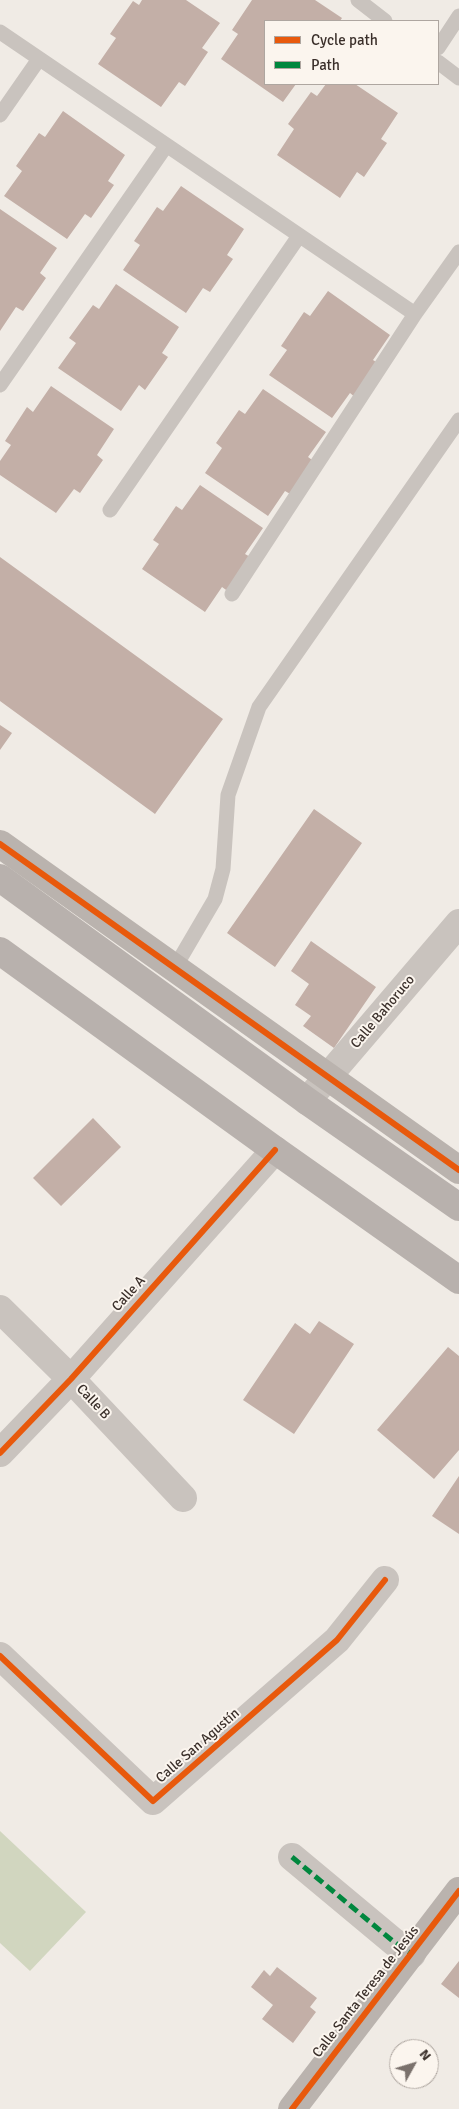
<!DOCTYPE html>
<meta charset="utf-8">
<style>
body{margin:0}
#map{position:relative;width:459px;height:2109px;overflow:hidden;background:#f0ebe5;font-family:Signika,sans-serif}
canvas{display:block}
.legend{position:absolute;left:264px;top:20px;width:175px;height:65px;box-sizing:border-box;background:#fbf5ee;border:1px solid #aea6a0;margin:0;padding:6px 9px;list-style:none;font-size:15px;color:#3b302b}
.legend li{display:flex;align-items:center;gap:10px;height:25px}
.legend b{width:25px;border:1px solid #aea6a0}
.north{position:absolute;left:389px;top:2039px;width:50px;height:50px;box-sizing:border-box;background:#fbf5ee;border:1px solid #aea6a0;border-radius:50%;rotate:51deg;font-size:14px;font-weight:700;line-height:20px;text-align:center;color:#3b302b}
.north::after{content:'';display:block;margin:auto;width:18px;height:22px;background:#7a716c;clip-path:polygon(50% 0,100% 100%,50% 72%,0 100%)}
</style>
<div id="map">
<canvas width="459" height="2109"></canvas>
<ul class="legend">
<li><b style="height:6px;background:#e8590c"></b>Cycle path</li>
<li><b style="height:6px;background:#00873e"></b>Path</li>
</ul>
<div class="north">N</div>
</div>
<script>
const g = document.querySelector('canvas').getContext('2d');
g.lineJoin = 'round';
function paint(path, color) {
  g.fillStyle = color;
  g.fill(path, 'evenodd');
}
function trace(path, color, width, dash) {
  g.strokeStyle = color;
  g.lineWidth = width;
  g.lineCap = dash ? 'butt' : 'round';
  g.setLineDash(dash || []);
  g.stroke(path);
}
function label(font, color, halo, rows, align = 'center') {
  g.font = font + ' Signika,sans-serif';
  g.lineWidth = 4;
  g.setLineDash([]);
  g.textBaseline = 'middle';
  g.strokeStyle = halo;
  g.fillStyle = color;
  for (const [text, x, y, turn = 0] of rows) {
    g.save();
    g.translate(x, y);
    g.rotate((+turn || 0) * Math.PI / 180);
    g.textAlign = isNaN(turn) ? turn : align;
    if (halo) g.strokeText(text, 0, 0);
    g.fillText(text, 0, 0);
    g.restore();
  }
}
paint(new Path2D(`
 M0,1831l86,81 -56,59 -30,-28z`), '#d1d6bf');
paint(new Path2D(`
 M142,0h44l34,23 -18,25 6,4 -23,34 -6,-4 -18,25 -63,-43 18,-26 -6,-4 23,-33 6,4z
 M252,0h63l27,18 -2,3h-75v63h31l-13,18 -62,-43 17,-25 -6,-4z
 M326,84h29l43,29 -17,26 6,4 -23,34 -7,-5 -17,26 -63,-43 17,-26 -6,-5 23,-32 6,4z
 M63,111l62,44 -17,26 6,4 -23,33 -6,-4 -18,25 -63,-43 18,-25 -6,-5 23,-33 6,4z
 M181,186l63,43 -17,26 6,4 -23,33 -7,-4 -17,25 -63,-43 17,-25 -6,-4 23,-34 6,4z
 M0,209l57,39 -17,25 6,5 -23,33 -7,-4 -16,24z
 M116,284l63,43 -17,26 6,4 -23,33 -6,-5 -18,26 -63,-43 18,-25 -7,-5 24,-33 6,4z
 M328,291l62,44 -17,25 6,4 -23,34 -6,-5 -18,25 -63,-43 18,-25 -6,-4 23,-34 6,4z
 M51,386l63,43 -17,26 6,5 -23,33 -6,-4 -18,24 -56,-38v-14l11,-16 -6,-4 22,-34 6,5z
 M263,389l63,43 -18,25 7,5 -23,33 -7,-4 -17,25 -63,-43 17,-25 -6,-5 23,-33 6,4z
 M200,485l63,43 -18,26 7,4 -23,34 -7,-5 -17,25 -63,-43 17,-25 -6,-4 23,-34 6,4z
 M0,557l223,162 -68,95 -155,-113z
 M0,725l12,8 -12,17z
 M314,809l48,34 -87,124 -48,-34z
 M311,941l65,46 -42,61 -31,-22 8,-10 -16,-11 14,-21 -18,-13z
 M93,1118l28,29 -60,59 -28,-28z
 M319,1321l35,23 -60,90 -51,-34 52,-77 15,11z
 M448,1347l11,9v94l-25,29 -57,-49z
 M459,1476v58l-27,-18z
 M459,1961v37l-18,-14z
 M277,1967l40,31 -7,9 6,5 -23,31 -31,-24 11,-14 -22,-18 13,-17 6,6z`), '#c3afa7');
trace(new Path2D(`
 M358,0l27,21
 M0,32l415,282
 M438,48l21,-32
 M438,62l21,16
 M0,115l39,-56
 M0,385l166,-239
 M110,510l189,-274
 M232,594l183,-280 44,-62
 M174,969l41,-70 8,-30 5,-74 31,-88 200,-287`), '#c9c3be', 15);
trace(new Path2D(`
 M307,1101l152,-178
 M0,1309l71,70 112,119
 M0,1453l71,-74 204,-229
 M0,1656l153,145 184,-161 48,-60
 M292,1857l102,85 18,12`), '#c9c3be', 28);
trace(new Path2D(`
 M0,844l459,326
 M292,2109l167,-218`), '#bab3ae', 28);
trace(new Path2D(`
 M0,878l307,223 152,106
 M0,951l275,199 184,130`), '#b8b1ad', 28);
trace(new Path2D(`
 M292,1857l102,85 18,12`), '#00873e', 5, [10, 5]);
trace(new Path2D(`
 M0,844l459,326
 M0,1453l71,-74 204,-229
 M0,1656l153,145 184,-161 48,-60
 M292,2109l167,-218`), '#e8590c', 6);
label('14px', '#3b302b', '#fbf5ee', [
 ["Calle Bahoruco",383,1012,-50],
 ["Calle A",129,1294,-48],
 ["Calle B",93,1402,47],
 ["Calle San Agustín",198,1746,-41],
 ["Calle Santa Teresa de Jesús",366,1992,-52]
]);
</script>
